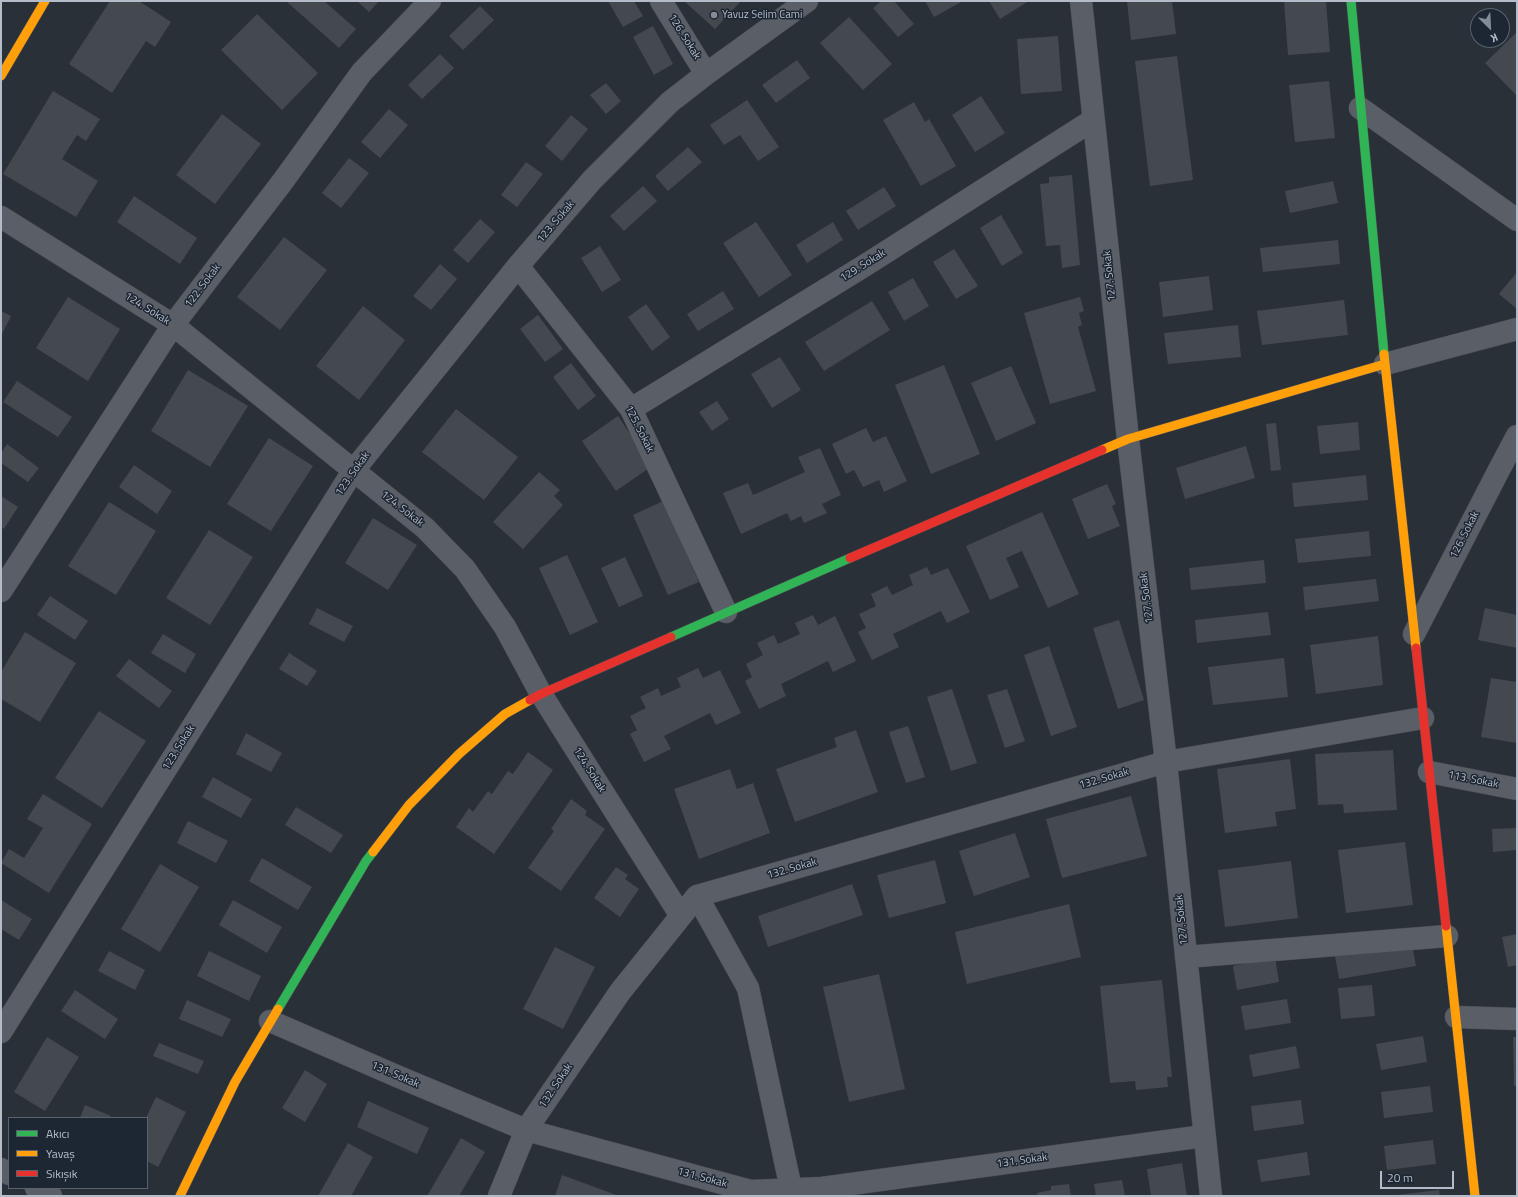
<!DOCTYPE html>
<meta charset="utf-8">
<style>
body{margin:0}
#map{position:relative;width:1518px;height:1197px;overflow:hidden;background:#2a3038;font-family:"Titillium Web",sans-serif}
canvas{display:block}
.frame{position:absolute;inset:0;border:2px solid #b4bcc9;pointer-events:none}
.legend{position:absolute;left:8px;top:1117px;width:140px;height:72px;box-sizing:border-box;background:#1d2633;border:1px solid #59626f;margin:0;padding:5px 7px;list-style:none;font-size:12px;color:#b4bcc9}
.legend li{display:flex;align-items:center;gap:8px;height:20px}
.legend b{width:20px;border:1px solid #59626f}
.north{position:absolute;left:1470px;top:8px;width:40px;height:40px;box-sizing:border-box;background:#1d2633;border:1px solid #59626f;border-radius:50%;rotate:156deg;font-size:11px;font-weight:700;line-height:16px;text-align:center;color:#b4bcc9}
.north::after{content:'';display:block;margin:auto;width:14px;height:18px;background:#848b96;clip-path:polygon(50% 0,100% 100%,50% 72%,0 100%)}
.scale{position:absolute;left:1380px;top:1171px;width:74px;height:18px;box-sizing:border-box;border:2px solid #b4bcc9;border-top:0;padding-left:5px;font-size:12px;line-height:14px;white-space:nowrap;color:#b4bcc9;-webkit-text-stroke:3px #1d2633;paint-order:stroke}
</style>
<div id="map">
<canvas width="1518" height="1197"></canvas>
<div class="frame"></div>
<ul class="legend">
<li><b style="height:5px;background:#30b455"></b>Akıcı</li>
<li><b style="height:5px;background:#ff9f0a"></b>Yavaş</li>
<li><b style="height:5px;background:#e5322d"></b>Sıkışık</li>
</ul>
<div class="north">K</div>
<div class="scale">20 m</div>
</div>
<script>
const g = document.querySelector('canvas').getContext('2d');
g.lineJoin = 'round';
function paint(path, color) {
  g.fillStyle = color;
  g.fill(path, 'evenodd');
}
function trace(path, color, width, dash) {
  g.strokeStyle = color;
  g.lineWidth = width;
  g.lineCap = dash ? 'butt' : 'round';
  g.setLineDash(dash || []);
  g.stroke(path);
}
function label(font, color, halo, rows, align = 'center') {
  g.font = font + ' "Titillium Web",sans-serif';
  g.lineWidth = 3;
  g.setLineDash([]);
  g.textBaseline = 'middle';
  g.strokeStyle = halo;
  g.fillStyle = color;
  for (const [text, x, y, turn = 0] of rows) {
    g.save();
    g.translate(x, y);
    g.rotate((+turn || 0) * Math.PI / 180);
    g.textAlign = isNaN(turn) ? turn : align;
    if (halo) g.strokeText(text, 0, 0);
    g.fillText(text, 0, 0);
    g.restore();
  }
}
paint(new Path2D(`
 M110,1h29l32,21 -16,25 -9,-6 -34,52 -43,-29z
 M286,1h38l32,28 -17,19z
 M357,1h22l-10,11z
 M608,1h26l9,15 -20,11z
 M684,1h57l-26,28z
 M881,1h13l20,23 -16,13 -25,-29z
 M925,1h38l-29,16z
 M989,1h40l-29,18z
 M1127,1h45l4,33 -45,6z
 M1284,1h42l4,51 -42,3z
 M480,6l14,14 -31,30 -14,-14z
 M257,14l61,59 -36,37 -61,-60z
 M849,17l43,47 -29,26 -43,-47z
 M653,26l20,38 -19,11 -21,-38z
 M1517,32v64l-32,-33z
 M1058,36l4,55 -41,3 -4,-55z
 M440,54l14,14 -32,31 -14,-14z
 M1177,56l16,124 -43,6 -15,-125z
 M797,60l13,18 -34,25 -14,-18z
 M1329,81l6,57 -40,4 -6,-57z
 M606,83l15,18 -15,13 -16,-19z
 M53,91l47,28 -14,22 -9,-6 -15,24 36,22 -22,36 -73,-43z
 M981,96l24,37 -30,19 -23,-37z
 M747,100l32,47 -21,14 -18,-26 -16,10 -14,-20z
 M914,102l11,20 4,-3 27,47 -35,20 -38,-66z
 M389,109l19,16 -28,33 -19,-16z
 M222,114l39,30 -46,60 -39,-29z
 M571,115l17,14 -26,32 -17,-15z
 M688,147l14,15 -34,29 -13,-15z
 M349,158l20,15 -28,35 -19,-15z
 M526,162l17,12 -26,33 -16,-12z
 M1072,175l8,90 -18,3 -2,-23 -14,1 -6,-62 9,-1v-6z
 M1333,181l5,22 -48,10 -5,-22z
 M643,186l14,15 -33,30 -14,-15z
 M884,187l12,19 -38,24 -12,-19z
 M134,196l63,42 -17,26 -63,-42z
 M1001,215l22,38 -21,13 -22,-38z
 M480,219l15,13 -27,31 -15,-13z
 M756,222l36,53 -33,22 -36,-54z
 M833,222l10,18 -36,23 -11,-18z
 M284,237l43,33 -47,60 -43,-33z
 M1338,240l2,24 -77,8 -3,-24z
 M600,246l21,34 -19,12 -21,-34z
 M954,249l24,37 -22,13 -23,-37z
 M440,264l17,15 -26,31 -18,-14z
 M1517,272v37l-18,-15z
 M1209,276l4,34 -50,7 -4,-35z
 M913,278l16,28 -25,15 -16,-29z
 M723,291l11,18 -36,22 -11,-17z
 M68,297l52,32 -32,52 -52,-33z
 M1080,297l4,14 -5,2 3,12 -4,2 18,64 -46,13 -26,-91z
 M1344,300l4,35 -86,10 -5,-34z
 M872,301l18,29 -66,41 -19,-29z
 M646,304l24,33 -18,14 -24,-34z
 M363,306l42,34 -46,60 -43,-34z
 M1,311l10,5 -10,20z
 M538,315l25,34 -18,13 -25,-33z
 M1238,325l3,32 -73,7 -4,-31z
 M780,357l21,33 -29,18 -21,-34z
 M571,363l25,33 -18,14 -25,-33z
 M944,365l36,89 -49,20 -36,-89z
 M1011,366l25,57 -40,18 -25,-58z
 M188,370l60,36 -38,61 -59,-36z
 M17,381l55,36 -14,20 -55,-35z
 M717,401l12,18 -17,12 -13,-19z
 M456,409l62,48 -34,43 -62,-48z
 M618,416l34,50 -36,25 -34,-50z
 M1358,422l2,28 -40,4 -3,-28z
 M1276,423l5,47 -10,1 -5,-47z
 M866,428l7,14 13,-6 21,45 -23,11 -5,-12 -16,7 -9,-17 -8,4 -14,-30z
 M269,438l44,28 -42,65 -44,-27z
 M7,444l32,24 -11,14 -27,-19v-10z
 M1246,446l9,32 -70,21 -9,-31z
 M820,448l21,47 -19,9 5,9 -23,10 -3,-7 -10,5 -4,-8 -46,21 -18,-41 25,-10 5,12 52,-23 -7,-15z
 M134,465l38,26 -15,23 -38,-27z
 M539,472l21,18 -6,6 9,9 -40,44 -30,-27z
 M1366,475l2,25 -74,7 -2,-24z
 M1107,484l9,20 -4,2 8,20 -32,13 -16,-40z
 M1,496l17,11 -14,22 -3,-3z
 M663,501l36,81 -31,13 -35,-80z
 M109,502l47,29 -40,64 -48,-29z
 M1042,512l37,82 -31,14 -26,-57 -16,7 13,29 -29,13 -24,-54z
 M373,518l44,27 -29,45 -43,-27z
 M209,530l44,27 -43,68 -44,-27z
 M1369,531l2,25 -73,7 -3,-24z
 M567,555l31,67 -28,13 -31,-67z
 M625,557l18,39 -24,11 -18,-39z
 M1264,560l2,23 -75,7 -2,-22z
 M927,567l4,8 17,-7 22,44 -23,11 -6,-12 -48,23 6,13 -27,13 -14,-28 8,-4 -7,-14 17,-8 -5,-12 16,-8 5,9 21,-10 -4,-10z
 M1376,579l3,22 -74,9 -2,-23z
 M50,596l38,25 -13,19 -38,-25z
 M317,608l36,18 -9,16 -35,-18z
 M1485,608l32,7v33l-39,-8z
 M1268,612l3,23 -74,8 -2,-23z
 M813,615l5,10 17,-9 21,45 -23,11 -5,-11 -47,23 5,12 -27,13 -14,-28 7,-4 -6,-13 17,-9 -6,-12 17,-8 4,9 22,-10 -5,-11z
 M1119,620l25,80 -26,9 -25,-81z
 M25,632l51,31 -36,59 -39,-23v-27z
 M163,634l33,20 -11,19 -34,-20z
 M1378,636l5,49 -67,9 -6,-49z
 M1049,646l28,81 -26,9 -27,-81z
 M289,653l28,18 -10,15 -28,-17z
 M1284,658l4,39 -75,8 -5,-38z
 M129,659l43,32 -13,17 -43,-32z
 M698,668l5,10 17,-8 21,43 -25,12 -6,-12 -46,23 7,13 -27,13 -14,-28 7,-4 -7,-14 16,-8 -6,-11 18,-9 3,8 20,-9 -4,-9z
 M1491,678l26,4v61l-36,-6z
 M952,689l25,74 -26,8 -24,-74z
 M1007,689l18,52 -20,7 -18,-53z
 M99,711l47,30 -44,67 -47,-30z
 M908,726l17,51 -19,6 -17,-51z
 M856,730l22,62 -83,30 -19,-53 61,-22 -3,-9z
 M246,733l36,20 -11,19 -35,-18z
 M1393,750l4,60 -53,3 -1,-9 -25,1 -3,-51z
 M528,752l25,18 -59,84 -38,-27 13,-19 4,4 15,-21 4,3 16,-23 5,3z
 M1290,759l6,50 -21,3 2,14 -52,7 -8,-64z
 M730,769l7,20 16,-6 17,50 -71,26 -25,-70z
 M213,777l39,22 -11,19 -39,-21z
 M43,794l49,30 -43,69 -48,-30 8,-14 15,9 19,-30 -16,-9z
 M1131,796l16,60 -85,22 -16,-59z
 M571,799l16,12 -2,4 20,14 -44,62 -33,-23 26,-37 -3,-2z
 M296,807l47,28 -12,18 -46,-28z
 M188,821l40,20 -12,22 -39,-20z
 M1517,828v22l-24,2 -1,-23z
 M1015,833l15,44 -56,19 -15,-45z
 M1405,842l8,63 -67,8 -8,-63z
 M262,858l50,29 -14,23 -49,-29z
 M935,860l11,43 -57,15 -12,-43z
 M1291,861l7,57 -73,9 -7,-57z
 M160,864l39,23 -39,65 -39,-23z
 M616,867l12,8 -3,4 14,10 -19,28 -26,-19z
 M852,884l11,31 -95,32 -10,-31z
 M1,900l31,19 -13,21 -18,-11z
 M233,900l49,27 -15,26 -48,-28z
 M1069,904l12,53 -114,27 -12,-52z
 M1517,934v31l-9,2 -6,-30z
 M1412,944l4,22 -77,13 -4,-23z
 M555,947l40,20 -32,62 -40,-20z
 M109,951l36,19 -10,20 -37,-19z
 M209,951l52,25 -12,25 -52,-25z
 M1275,957l4,25 -42,8 -4,-24z
 M879,974l26,115 -56,13 -26,-115z
 M1162,980l10,97h-5l1,10 -32,3 -1,-9 -25,2 -10,-97z
 M1372,985l3,31 -34,3 -3,-31z
 M75,990l43,29 -13,20 -44,-28z
 M1287,999l4,24 -46,7 -4,-24z
 M187,1000l44,19 -9,18 -43,-18z
 M1423,1036l4,26 -46,8 -5,-26z
 M47,1037l32,20 -34,54 -31,-19z
 M1513,1037h4v49h-3z
 M159,1043l45,18 -6,13 -45,-18z
 M1296,1046l4,22 -47,9 -4,-22z
 M305,1070l22,14 -22,38 -23,-14z
 M1430,1086l3,26 -49,6 -3,-26z
 M156,1097l30,15 -28,55 -11,-6v-43h-1z
 M1301,1100l3,24 -50,7 -3,-25z
 M368,1101l61,27 -12,26 -60,-27z
 M85,1105l26,11 -1,2h-30z
 M461,1138l24,14 -26,44h-32z
 M1433,1140l3,24 -49,6 -3,-24z
 M348,1143l25,14 -22,39h-33z
 M1307,1152l3,23 -49,7 -4,-22z
 M1182,1163l5,33h-36l-4,-27z
 M562,1175l57,21h-64z
 M1122,1180l3,16h-29l-2,-12z
 M1069,1184l2,12h-33l-1,-3 14,-3v-4z
 M1439,1190l1,6h-44v-1z`), '#444950');
const street = new Path2D(`
 M661,1l45,73
 M1081,1l47,438 38,323 45,434
 M1360,108l157,112
 M1,217l172,108 252,203 40,41 40,58 36,67 140,222
 M518,266l113,143 95,203
 M1385,364l132,-35
 M631,409l233,-143 229,-146
 M1,591l172,-266 110,-144 79,-109 68,-71
 M1414,634l87,-168 16,-30
 M1429,772l88,17
 M697,896l51,92 43,201
 M1186,957l261,-21
 M1456,1017l61,2
 M270,1021l129,56 127,53 225,61 71,-3 382,-52
 M1,1032l352,-561 165,-205 74,-86 78,-78 36,-28 101,-73
 M1,1169l8,5
 M36,1188l15,8
 M499,1196l27,-66 94,-138 77,-96 469,-134 257,-44`);
const fast = new Path2D(`
 M1351,1l33,353
 M671,637l179,-79
 M278,1009l88,-148 7,-9`);
const slow = new Path2D(`
 M1,76l44,-75
 M1384,354l32,294
 M1102,450l26,-11 257,-75
 M373,852l36,-47 50,-51 46,-40 25,-14
 M1446,926l29,270
 M180,1196l55,-114 43,-73`);
const jam = new Path2D(`
 M850,558l252,-108
 M1416,648l30,278
 M530,700l11,-6 130,-57`);
trace(street, '#484c53', 23);
trace(fast, '#484c53', 10);
trace(slow, '#484c53', 10);
trace(jam, '#484c53', 10);
trace(street, '#5a5e66', 22);
trace(fast, '#30b455', 9);
trace(slow, '#ff9f0a', 9);
trace(jam, '#e5322d', 9);
for (const [x, y, r, color] of [
 [714,15,4,"#848b96"]
]) {
  const dot = new Path2D();
  dot.arc(x, y, r, 0, 2 * Math.PI);
  g.fillStyle = color;
  g.fill(dot);
  trace(dot, '#1d2633', 1.5);
}
label('11px', '#b4bcc9', '#1d2633', [
 ["Yavuz Selim Cami",722,15]
], 'left');
label('11px', '#b4bcc9', '#1d2633', [
 ["126. Sokak",684,37,58],
 ["123. Sokak",556,222,-50],
 ["129. Sokak",863,266,-32],
 ["127. Sokak",1110,276,-96],
 ["122. Sokak",203,286,-53],
 ["124. Sokak",147,309,32],
 ["125. Sokak",639,429,63],
 ["123. Sokak",353,474,-55],
 ["124. Sokak",402,509,38],
 ["126. Sokak",1465,535,-63],
 ["127. Sokak",1147,598,-97],
 ["123. Sokak",179,748,-58],
 ["124. Sokak",589,770,58],
 ["132. Sokak",1104,779,-16],
 ["113. Sokak",1473,780,11],
 ["132. Sokak",792,869,-16],
 ["127. Sokak",1182,920,-96],
 ["131. Sokak",395,1075,23],
 ["132. Sokak",556,1086,-56],
 ["131. Sokak",1022,1161,-8],
 ["131. Sokak",702,1178,15]
]);
</script>
